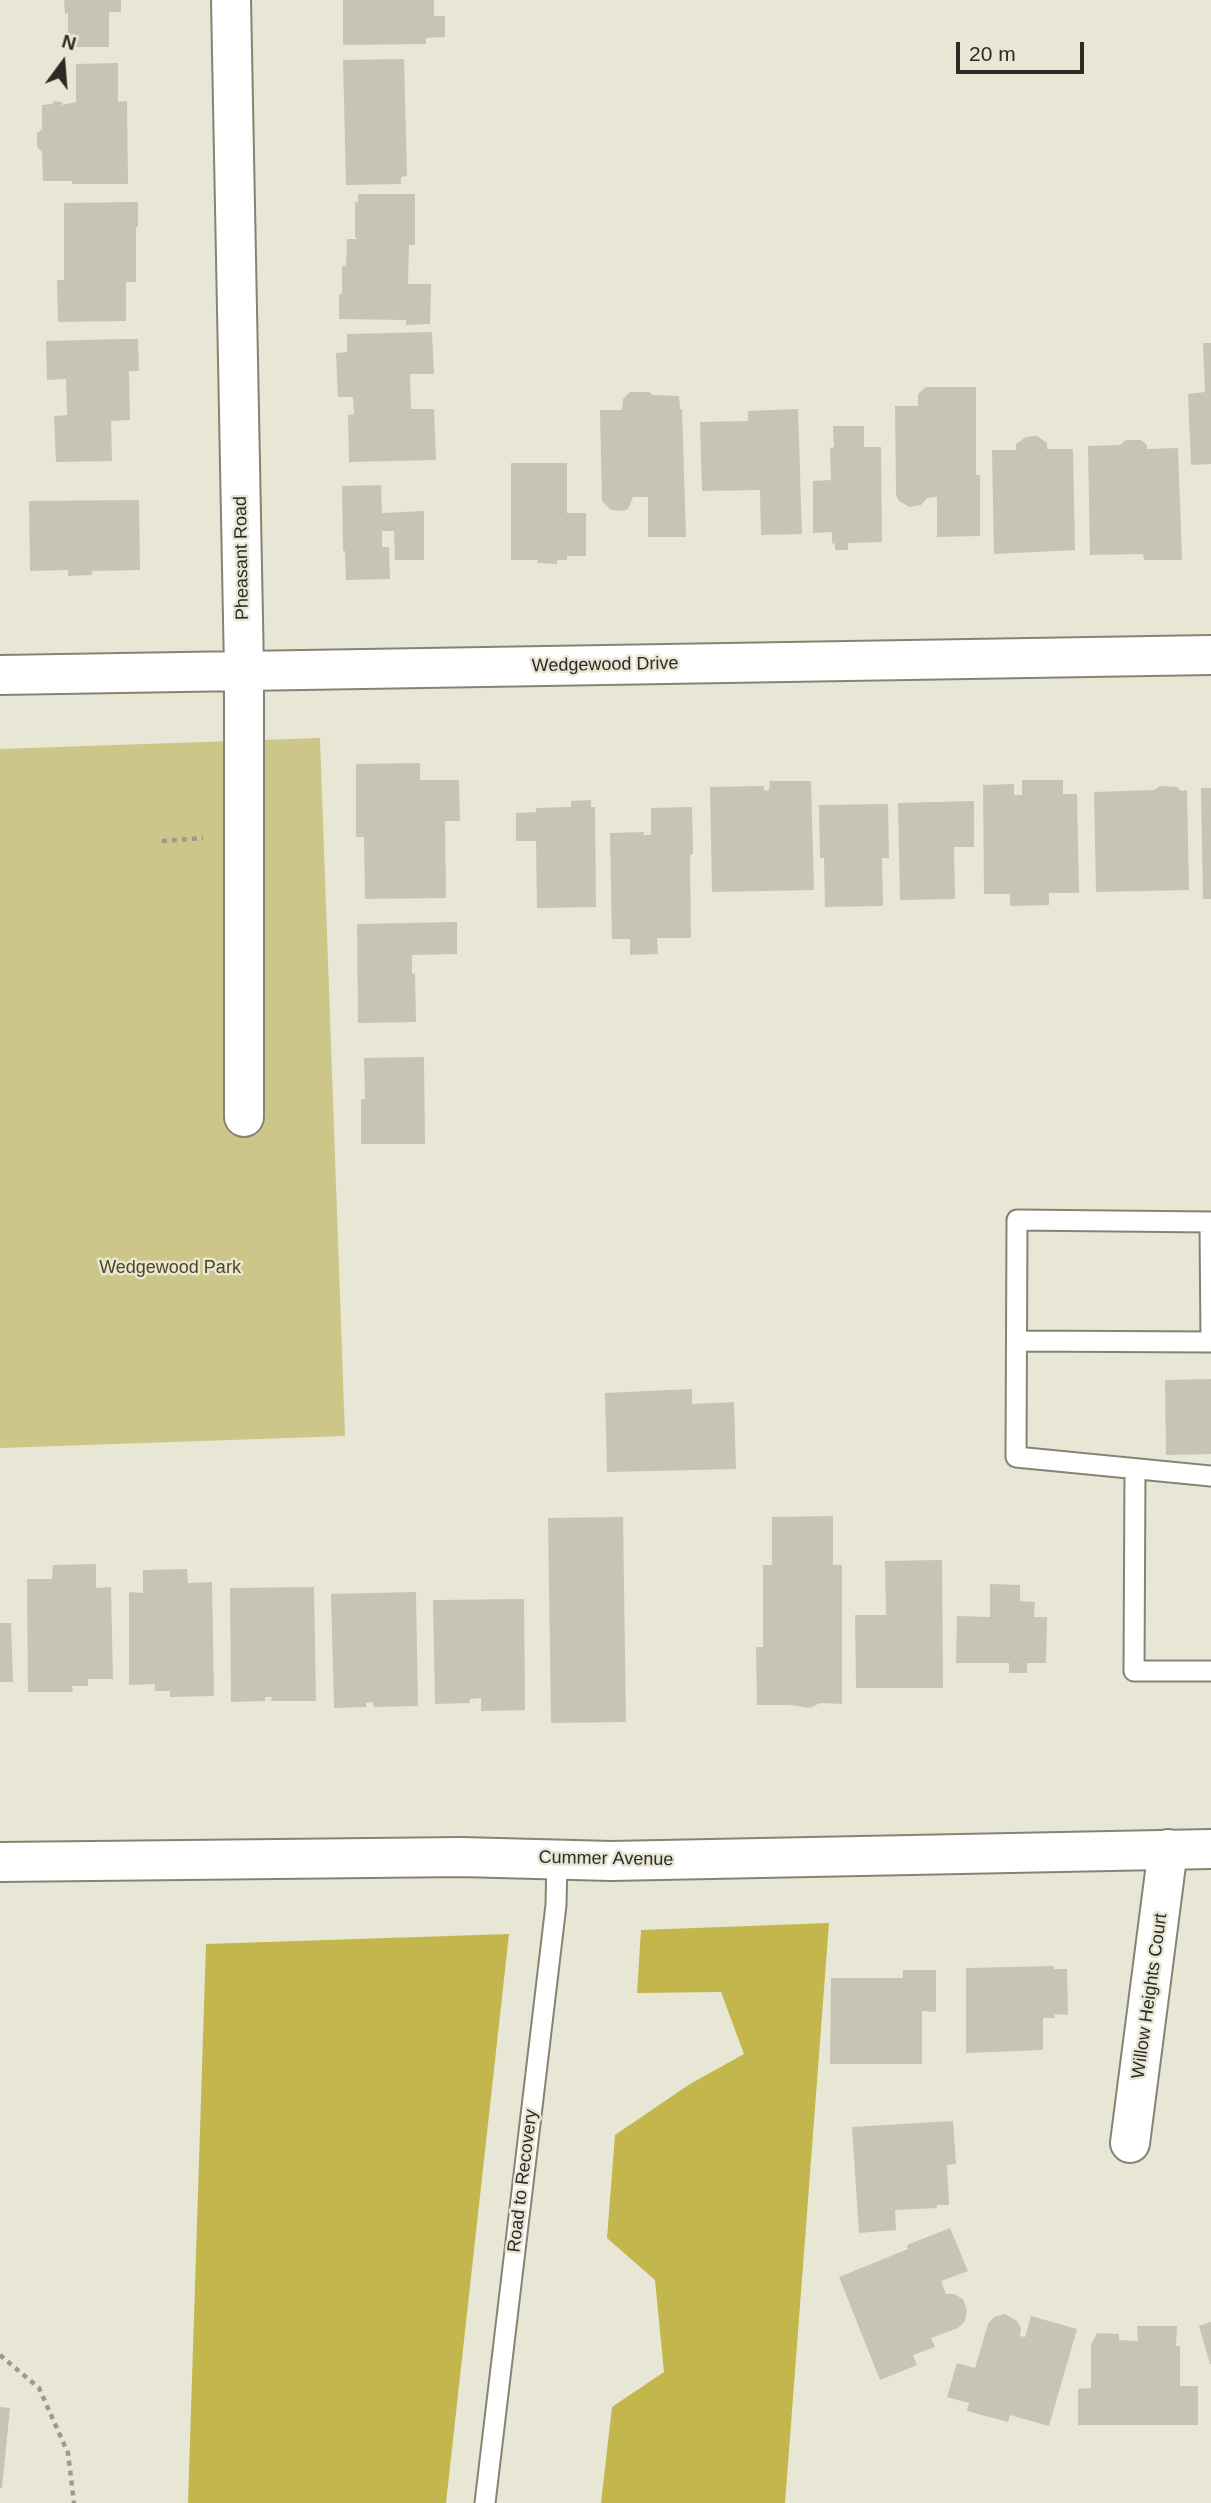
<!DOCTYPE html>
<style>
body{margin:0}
#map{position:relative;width:1211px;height:2503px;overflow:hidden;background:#e8e7d5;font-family:Helvetica,sans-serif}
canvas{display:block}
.north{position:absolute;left:28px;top:28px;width:70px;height:70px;-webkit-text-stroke:5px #e8e7d5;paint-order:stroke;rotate:16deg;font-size:19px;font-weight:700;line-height:28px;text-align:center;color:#2b2a24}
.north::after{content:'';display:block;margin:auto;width:24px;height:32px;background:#2b2a24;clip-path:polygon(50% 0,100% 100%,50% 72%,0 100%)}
.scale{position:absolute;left:956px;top:42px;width:128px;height:32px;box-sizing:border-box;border:4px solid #2b2a24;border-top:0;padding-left:9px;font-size:21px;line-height:24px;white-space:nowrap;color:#2b2a24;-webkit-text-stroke:5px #e8e7d5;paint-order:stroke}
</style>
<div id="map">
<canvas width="1211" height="2503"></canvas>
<div class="north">N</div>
<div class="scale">20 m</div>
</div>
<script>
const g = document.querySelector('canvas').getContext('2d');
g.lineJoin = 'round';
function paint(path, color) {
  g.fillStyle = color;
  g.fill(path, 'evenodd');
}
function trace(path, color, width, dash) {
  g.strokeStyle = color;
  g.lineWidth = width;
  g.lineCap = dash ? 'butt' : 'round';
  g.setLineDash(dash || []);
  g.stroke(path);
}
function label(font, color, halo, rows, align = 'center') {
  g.font = font + ' Helvetica,sans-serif';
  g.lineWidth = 5;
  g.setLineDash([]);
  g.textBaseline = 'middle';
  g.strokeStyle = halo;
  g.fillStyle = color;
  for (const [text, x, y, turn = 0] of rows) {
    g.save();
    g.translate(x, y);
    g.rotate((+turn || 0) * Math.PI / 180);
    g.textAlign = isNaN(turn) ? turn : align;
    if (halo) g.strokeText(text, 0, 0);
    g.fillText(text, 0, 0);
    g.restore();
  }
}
paint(new Path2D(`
 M320,738l25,698 -345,12v-699z`), '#ccc689');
paint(new Path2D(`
 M829,1923l-44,580h-184l11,-96 52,-35 -9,-92 -48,-42 8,-103 75,-51 54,-30 -23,-62 -84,1 4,-63z
 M509,1934l-63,569h-258l18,-559z`), '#c2b64c');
paint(new Path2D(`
 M64,0h57v12h-12v35h-41v-34l-3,1z
 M343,0h91v16h11v21l-19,1v6l-83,1z
 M404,59l3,117 -6,1v7l-55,1 -3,-125z
 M118,63v39l9,-1 1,83h-56v-3h-29l-1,-29 -5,-5v-14l5,-4v-24l11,-1v-3l9,1v3l14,-3v-38z
 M358,194h57v51h-6l-1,39h23l-1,40 -24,1v-5l-67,-1v-25h3v-28h4l1,-27h11l-3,-2v-35h3z
 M138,202v25h-2v55h-10v39l-68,1 -1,-42h7v-77z
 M432,332l2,42h-24l1,35h23l2,51 -87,2 -1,-47 6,-1 -1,-17h-15l-2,-44 11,-1v-18z
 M123,339h15l1,32h-10l1,49 -19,1 1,40 -56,1 -2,-46 13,-1 -1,-36 -19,1 -1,-39z
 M1203,343h8v121l-20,1 -3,-71 17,-2z
 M926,387h50v88h4v61l-43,1v-40l-10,1 -6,7 -11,2 -11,-6 -3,-6 -1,-89h23v-12z
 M630,392h19l4,3 26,1 1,13h2l4,128h-38v-40h-15l-5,12 -5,2 -12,-1 -9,-9 -2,-91h22l1,-11z
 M798,409l4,125 -41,1 -1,-45 -58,1 -2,-69 48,-1v-10z
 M833,426h31v21h17l1,95 -34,1v7h-13v-6l-3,-1v-11l-19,1v-52l18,-1 -1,-32 4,-1z
 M1037,436l10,7v6h26l2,101 -81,4 -2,-104h24v-6l10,-7z
 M1126,440h15l6,5v4l31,-1 4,112h-38l-1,-6 -53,1 -2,-109 32,-1z
 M511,463h56v50h19v43h-19v4h-10v4l-20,-1 1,-3h-27z
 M381,485l1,28 42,-2v49h-29l-1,-29h-12v16h7l1,32 -44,1 -1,-29h-2l-1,-65z
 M139,500l1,70 -48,1v4l-24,1v-6l-38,1 -1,-70z
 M420,763v17h39l1,41h-15l1,77 -81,1 -1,-62h-8v-73z
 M1022,780h41v14h14l2,99h-30v12l-39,1v-12h-26l-1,-109 31,-1v11h8z
 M770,781h41l3,109 -102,2 -2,-105 54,-1v5l5,-1z
 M1160,786l17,1 4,4 6,-1 2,100 -93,2 -2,-100 60,-2z
 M1201,788h10v111h-8z
 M591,800v7h4l1,100 -59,1 -1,-67h-20v-28l20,-1v-4l35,-1v-6z
 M974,801v46h-20l1,52 -55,1 -2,-97z
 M888,804l1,54h-7l1,48 -58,1 -1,-49h-4l-1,-53z
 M692,807l1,47 -3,1 1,83h-34l1,16 -28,1v-16h-18l-2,-106 34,-1 -1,3h8v-27z
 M457,922v32l-45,1v19l3,-1 1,49 -58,1 -1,-99z
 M424,1057l1,87h-64v-45h4l-1,-41z
 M1211,1379v75l-45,1 -1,-75z
 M692,1389v15l42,-2 2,67 -129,3 -2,-79z
 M833,1516v49h9v139l-22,-1 -10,5 -20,-3h-33l-1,-58h7v-82h9v-48z
 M623,1517l3,205 -75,1 -3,-205z
 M942,1560l1,128h-87l-1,-73h31l-1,-54z
 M96,1564v24l15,-1 2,92h-25v7h-16l1,6h-45l-1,-113h25l1,-14z
 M187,1569l1,14 24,-1 2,114 -44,1v-6h-15v-7l-26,1v-93l14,1v-23z
 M990,1584l30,1v16l15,1 -1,15h13l-1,46h-19v10h-18v-10h-53l1,-47 33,1z
 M314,1587l2,114h-45l1,-4h-7v4l-34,1 -1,-114z
 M416,1592l2,114 -44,1 -1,-5 -7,1v4l-32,1 -3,-114z
 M524,1599l1,111 -44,1v-13l-11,1v4l-35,1 -2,-104z
 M0,1623h11l2,59h-13z
 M1054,1966v3h13l1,46 -14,-1 1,4h-12v32l-77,3v-85z
 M903,1970h33v42l-14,-1v53h-92l1,-86h72z
 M953,2121l3,43 -9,1 2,40h-12v3l-42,2 1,20 -37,3 -7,-106z
 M950,2228l18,43 -27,10 5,13h8l9,5 4,11 -2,11 -7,7 -27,10 4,9 -22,8 4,10 -37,15 -41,-103 69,-28 -1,-4z
 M1005,2314l12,7 4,7 -1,8 5,1 6,-21 46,13 -28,97 -39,-11 -2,7 -41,-11 2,-8 -22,-6 10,-34 18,5 13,-44 6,-7z
 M1211,2322v42h-1l-11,-38z
 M1137,2326h40l-1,20h4v40h18v39h-120v-36l13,-1v-43l6,-12 22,1v6l19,1z
 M0,2407l10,1 -8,80h-2z`), '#c6c4b3');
const lane = new Path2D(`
 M1211,1222l-194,-2 -1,237 195,19
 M1017,1341l194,1 -1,-120
 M1135,1469l-1,202h77
 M485,2503l71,-598 1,-47`);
const street = new Path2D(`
 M231,0l13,670v447
 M0,675l1211,-20
 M1130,2143l38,-294`);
const secondary = new Path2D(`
 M0,1862l461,-5 150,4 600,-12`);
trace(lane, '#858474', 23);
trace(street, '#858474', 42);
trace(secondary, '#858474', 42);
trace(new Path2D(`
 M162,841l41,-3
 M0,2355l39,33 29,65 6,50`), '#9b9a8d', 4.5, [5, 5]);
trace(lane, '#fff', 19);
trace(street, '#fff', 38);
trace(secondary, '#fff', 38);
label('18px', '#2b2a24', '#e8e7d5', [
 ["Pheasant Road",242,558,-91],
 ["Wedgewood Drive",605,665,-1],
 ["Cummer Avenue",606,1859,1],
 ["Willow Heights Court",1150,1996,-82],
 ["Road to Recovery",523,2181,-83]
]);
label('18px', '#4c471c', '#e8e7d5', [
 ["Wedgewood Park",170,1268]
]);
</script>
